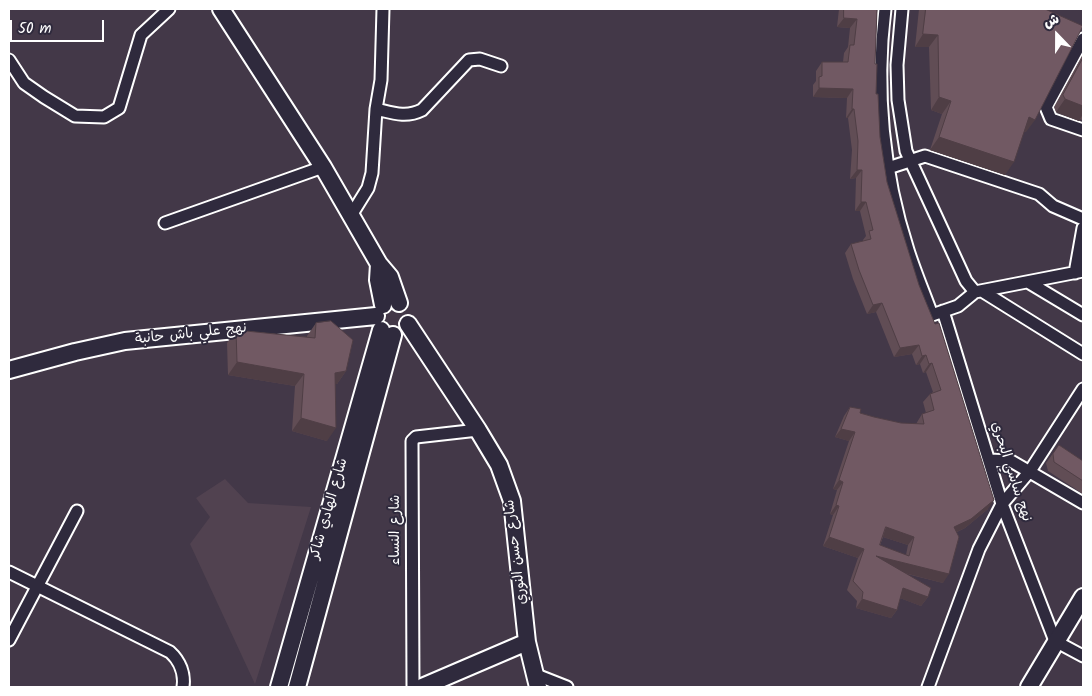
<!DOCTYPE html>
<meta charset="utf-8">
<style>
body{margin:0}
#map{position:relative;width:1092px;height:696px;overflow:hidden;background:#433848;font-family:Kalam,"Playpen Sans Arabic",sans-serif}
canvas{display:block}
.frame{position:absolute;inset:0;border:10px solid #fff;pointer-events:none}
.north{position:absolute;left:1032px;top:10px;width:50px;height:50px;-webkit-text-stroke:4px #2f2a3d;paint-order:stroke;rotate:338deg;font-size:14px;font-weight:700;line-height:20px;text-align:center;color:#fff}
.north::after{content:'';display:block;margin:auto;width:18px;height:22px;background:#fff;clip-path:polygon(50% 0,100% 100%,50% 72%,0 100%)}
.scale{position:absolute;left:10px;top:20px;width:94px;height:22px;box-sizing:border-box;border:2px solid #fff;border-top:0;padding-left:6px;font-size:15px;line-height:18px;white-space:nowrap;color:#fff;-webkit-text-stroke:4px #2f2a3d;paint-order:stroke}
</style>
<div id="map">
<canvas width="1092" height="696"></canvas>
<div class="frame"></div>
<div class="north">ش</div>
<div class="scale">50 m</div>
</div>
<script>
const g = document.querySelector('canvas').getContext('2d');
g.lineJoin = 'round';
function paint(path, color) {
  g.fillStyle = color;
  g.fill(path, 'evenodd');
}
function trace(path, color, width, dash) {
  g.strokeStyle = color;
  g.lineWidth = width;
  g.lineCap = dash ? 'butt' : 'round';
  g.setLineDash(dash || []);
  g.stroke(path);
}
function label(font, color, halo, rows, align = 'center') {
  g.font = font + ' Kalam,"Playpen Sans Arabic",sans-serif';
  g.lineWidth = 4;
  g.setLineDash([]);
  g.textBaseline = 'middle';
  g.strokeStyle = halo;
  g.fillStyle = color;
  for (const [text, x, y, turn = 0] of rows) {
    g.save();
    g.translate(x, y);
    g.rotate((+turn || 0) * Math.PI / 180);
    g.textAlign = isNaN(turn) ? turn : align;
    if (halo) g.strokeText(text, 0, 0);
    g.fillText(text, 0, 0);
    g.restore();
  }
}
paint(new Path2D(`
 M225,479l23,24 63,4 -56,177 -65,-140 20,-27 -14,-19z`), '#514250');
const street = new Path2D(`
 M885,9c-10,80 -2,164 23,241 7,22 16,43 24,65l26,-9 17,-14
 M902,9l-5,56 1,35 8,51 60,130 9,11 108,-21
 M1083,39l-37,68 5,12 32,11
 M9,60l15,23 20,14 31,19 29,1 15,-9 22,-73 28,-26
 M376,109c17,4 30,9 46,1l47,-50 11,-1 21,7
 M888,168l37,-12 114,38 14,12 30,13
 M350,217l18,-29 4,-15 4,-64 5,-29 2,-71
 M165,223l158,-56
 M1075,273l8,-45
 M1028,282l55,33
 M982,291l101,63
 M943,311l59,193 53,137 28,15
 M990,460l21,1 72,42
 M9,572l161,80c10,9 15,22 13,35
 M9,640l68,-129
 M534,674l33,13
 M413,687l-1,-246 4,-4 62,-7
 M928,687l51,-138 23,-45 28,-33 53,-82`);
const secondary = new Path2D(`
 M221,9l102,158 56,97 11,13 9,26
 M379,264l-1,16 5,25
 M408,324l70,106 21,35 13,36 15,141 11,45
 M9,370l66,-18 50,-11 251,-25
 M279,687l102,-357
 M297,687l96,-352
 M422,687l105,-45
 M1029,687l54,-90`);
trace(street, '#fff', 15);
trace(secondary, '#fff', 20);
trace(street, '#2f2a3d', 11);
trace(secondary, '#2f2a3d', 16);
paint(new Path2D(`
 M839,9h38l-2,55 1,30 4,43 7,45 101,327 -23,19 -8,4 -14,51 -36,-9 21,23 -7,9 -21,-8 -3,12 -6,8 -35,-10 1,-7 -10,-11 11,-32 -35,-12 10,-31 -3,-1 7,-24 -4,-1 16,-48 -14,-4 9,-21 6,-9 10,6 14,4 27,6 15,1 6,-10 4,-1 -3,-11 7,-8 3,-2 -7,-20 -3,1 -3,-9 -4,1 -4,-11 -18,3 -18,-45 -9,2 -14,-35 -8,-26 6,-9 12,-3v-1l3,-4 -6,-25h-5l1,-33 -6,1 2,-29 -4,-32h-2l1,-20 -34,-1v-12l3,-4v-10l6,-9h21l1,-9 4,-6 2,-19 -13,-1zM883,537l25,8 -2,10 -26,-10z
 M919,9h126l-19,123 -2,-1 -19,44 -75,-25 12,-36 -11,-4 -2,-63h-14z
 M1083,54v67l-3,-2 -1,2 -23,-9 -2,-5z
 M316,323l30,48 -9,13h-2l-8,57 -35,-10 3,-45 -67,-11 -1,-32 9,-13 71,7v-1z
 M1059,445l24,16v33l-35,-23 -2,-8z`), '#614d55');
paint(new Path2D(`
 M844,18l13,1 -7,9 -13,-1z
 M923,34l15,1 -9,12h-14z
 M819,88l34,1 -6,9 -34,-1z
 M939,97l12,4 -9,13 -11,-4z
 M1065,99l18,7v8l-4,7 -23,-9z
 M852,109h2l-6,9h-2z
 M1029,117l6,3 -9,12 -6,-2z
 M939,137l75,25 -9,13 -75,-25z
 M857,170h5l-6,8 -6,1z
 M861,202h5l-6,9h-5z
 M882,303l-6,9 -9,2 6,-9z
 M919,345l-7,9 -18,3 6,-9z
 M926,355l-6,9 -4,1 6,-9z
 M237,362l67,12 -9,12 -67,-11z
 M932,363l-6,9 -3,1 6,-9z
 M346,371l-9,13 -11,2 9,-13z
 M301,418l35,10 -9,13 -35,-10z
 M841,429l14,3 -6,9 -14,-4z
 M839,480l4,2 -6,8 -4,-1z
 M994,500l-6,9 -23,19 -17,8 6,-9z
 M836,505l3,1 -6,9 -3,-1z
 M886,527l28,10 -6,8 -28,-9z
 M829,537l35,12 -6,9 -35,-12z
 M876,556l73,18 -6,9 -73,-19z
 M903,588l25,9 -7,9 -24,-9z
 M862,599l35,11 -6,8 -35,-10z`), '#4f3e45');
const building = new Path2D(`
 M844,9h33l-2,55h2l-1,30h2l2,43 7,45 32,103 16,39 4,-1 55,177 -23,19 -17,8 5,10 -10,37 -73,-18 55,32 -3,9 -25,-9 -6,22 -35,-11 1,-7 -10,-11 11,-32 -35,-12 10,-31 -3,-1 7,-23 -4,-2 16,-48 -14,-3 9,-22 11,2 -1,4 14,4 27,6 23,1 -2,-10 12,-4 -4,-16 11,-4 -9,-27 -3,1 -3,-9 -4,1 -3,-11 -19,3 -18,-45 -9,2 -14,-35 -8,-26 20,-5 -2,-8 4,-1 -7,-28h-5l1,-32h-5l1,-29 -4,-32h-2l1,-20 -34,-1v-11l3,-1v-14h26l2,-17h4l3,-26 -13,-1zM886,527l28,10 -5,19 -29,-11z
 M926,9h119l38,17 -48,94 -6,-3 -15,45 -75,-25 12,-36 -12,-4 -1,-62 -15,-1z
 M1083,58v48l-18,-7 -2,-4z
 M331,321l22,19 -7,31 -11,2 1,55 -35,-10 3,-44 -67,-12 -1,-32 79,8 1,-15z
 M1059,445l24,16v20l-29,-19 -1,-8z`);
paint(building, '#715963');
trace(building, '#4f3e45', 1);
label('14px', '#fff', '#2f2a3d', [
 ["نهج علي باش حانبة",191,335,-6],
 ["نهج ساسي البحري",1010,472,72],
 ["شارع الهادي شاكر",330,509,-74],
 ["شارع النساء",397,530,-90],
 ["شارع حسن النوري",517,552,-97]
]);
</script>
